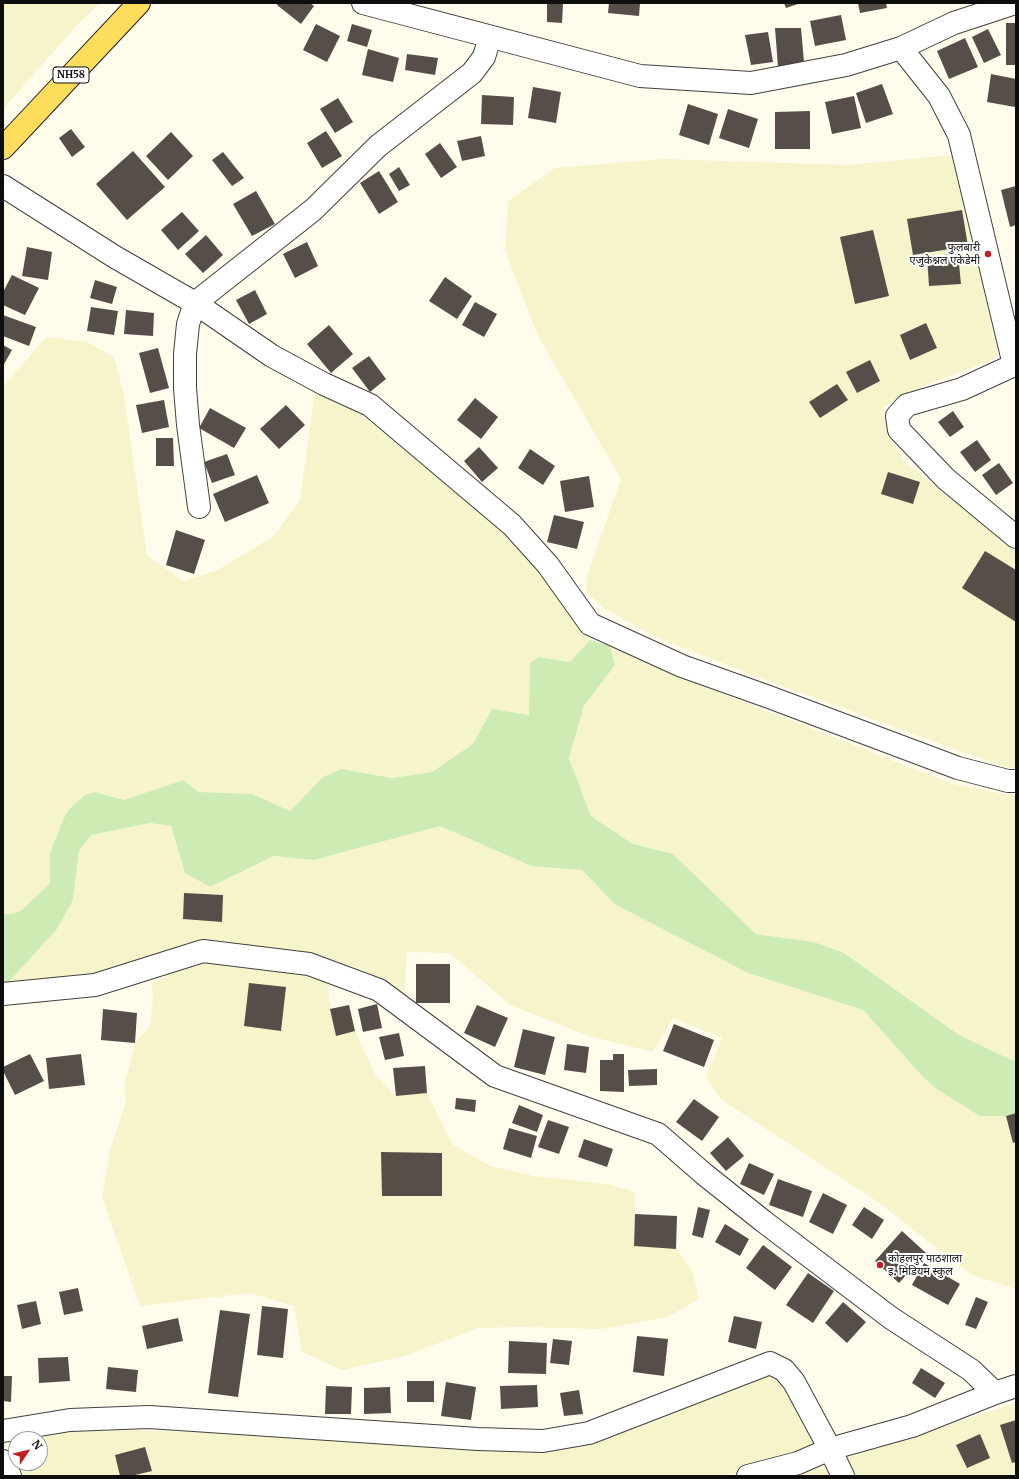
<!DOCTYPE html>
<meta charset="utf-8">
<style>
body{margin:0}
#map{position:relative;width:1019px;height:1479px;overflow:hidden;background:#fffcec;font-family:Merriweather,serif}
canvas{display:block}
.frame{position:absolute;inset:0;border:4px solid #0d0d0d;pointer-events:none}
.north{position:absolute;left:8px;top:1431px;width:40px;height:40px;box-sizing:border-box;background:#fff;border:1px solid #9e9e9e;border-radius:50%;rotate:55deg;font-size:11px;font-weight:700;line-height:16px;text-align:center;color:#0d0d0d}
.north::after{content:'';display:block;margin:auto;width:14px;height:18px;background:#c31e20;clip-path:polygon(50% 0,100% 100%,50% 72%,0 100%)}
</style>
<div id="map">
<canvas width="1019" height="1479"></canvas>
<div class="frame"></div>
<div class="north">N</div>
</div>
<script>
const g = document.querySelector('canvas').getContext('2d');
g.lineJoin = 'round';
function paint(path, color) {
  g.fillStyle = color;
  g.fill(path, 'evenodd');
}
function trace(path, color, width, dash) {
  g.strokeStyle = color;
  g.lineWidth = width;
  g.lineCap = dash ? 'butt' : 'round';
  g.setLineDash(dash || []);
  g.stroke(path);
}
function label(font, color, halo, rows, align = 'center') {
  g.font = font + ' Merriweather,"Noto Sans Devanagari",serif';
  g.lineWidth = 4;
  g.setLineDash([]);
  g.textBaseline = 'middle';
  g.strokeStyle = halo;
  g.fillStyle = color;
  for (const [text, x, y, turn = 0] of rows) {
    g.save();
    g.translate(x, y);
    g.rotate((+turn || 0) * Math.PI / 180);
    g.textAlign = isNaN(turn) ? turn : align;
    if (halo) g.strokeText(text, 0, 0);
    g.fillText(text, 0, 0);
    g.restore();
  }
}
paint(new Path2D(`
 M3,3h97l-21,20 -76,86z
 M954,155l44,201 -8,5 -57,21 -50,25 6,30 18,27 109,87v217h-7l-52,-18 -202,-74 -102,-40 -49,-28 -18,-17 1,-15 34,-97 -84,-145 -32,-84 3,-49 47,-33 108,-9 184,6z
 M46,337l41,5 27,15 10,38 23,160 36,26 33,-10 58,-35 26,-36 15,-110 42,21 133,110 48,46 35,52 17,21 -20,22 -31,-5 -9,58 -38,-6 -19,35 -41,28 -40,6 -51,-9 -18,8 -33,34 -38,-17 -53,-2 -16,-12 -59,20 -29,-8 -10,3 -16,14 -5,9 -14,36v29l-28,27 -9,4h-10v-527z
 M610,646l93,40 250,98 56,11h7v267l-57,-27 -115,-82 -30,-11 -58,-8 -83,-80 -40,-10 -42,-28 -22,-58 15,-52 31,-41z
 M151,823l20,3 14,47 25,14 65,-31 39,4 126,-34 90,40 52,4 34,35 132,68 115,37 60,67 57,39h26l7,27 3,-1v147l-44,-14 -97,-75 -153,-100 -16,-22 16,-40 -49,-20 -20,34 -64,-16 -79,-31 -60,-52 -43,-1 -3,46 -42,-29 -52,-15 -87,-13 -31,3 -88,30 -97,10 50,-55 16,-29 6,-49 12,-16z
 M216,958l112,20 2,31 6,26 19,-4 21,45 20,20 31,-3 25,51 38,22 44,10 73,8 28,8v22l-1,32 42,3 17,24 6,26 -31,18 -67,12 -78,-2 -45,1 -73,28 -63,14 -40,-18 -8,-46 -44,-13 -110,13 -38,-109 8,-48 16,-47 -1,-19 10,-40 15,-17 3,-28 -1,-14 36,-22z
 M762,1373l15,1 37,67 -1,8 -19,11 -71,16h-700l-6,-13h23v-24h-20l61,-8 51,-1 113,4 279,15z
 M1016,1403v73h-164l-5,-10 1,-9z
 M824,1465l7,11h-46l27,-9z`), '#f6f4cb');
paint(new Path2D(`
 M590,640l20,6 5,19 -31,41 -15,52 22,58 42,28 40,10 83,80 58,8 30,11 115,82 57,27v51l-10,3h-26l-42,-26 -15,-13 -60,-67 -115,-37 -132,-68 -34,-35 -51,-4 -91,-40 -126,34 -40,-4 -64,31 -25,-14 -14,-47 -21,-3 -59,12 -12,16 -6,49 -16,29 -50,55 -4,1v-71h10l9,-4 28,-27v-29l3,-9 11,-27 5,-9 16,-14 10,-3 29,8 59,-20 16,12 53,2 38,17 33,-34 18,-8 51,9 40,-6 41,-28 19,-35 37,6 1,-52 9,-6 31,5z`), '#cfebb4');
paint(new Path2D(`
 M278,3h32l4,3 -13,18 -24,-19z
 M547,3h16l-1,20 -15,-1z
 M609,3h31l-1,13 -31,-3z
 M784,3h14v1l-12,4z
 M858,3h28l1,5 -27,5z
 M841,15l5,25 -31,6 -5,-25z
 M1006,23h10v42h-10z
 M316,24l24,12 -13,26 -24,-12z
 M352,24l20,6 -5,17 -20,-6z
 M775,28h26l3,34 -26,5z
 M988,29l13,26 -17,8 -12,-26z
 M768,32l5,30 -22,3 -6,-30z
 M965,38l13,29 -29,12 -12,-28z
 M368,49l31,9 -6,24 -31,-7z
 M407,54l31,4 -3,17 -30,-5z
 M991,74l25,5 -1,28 -28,-5z
 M882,84l11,30 -27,9 -10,-30z
 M533,87l28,5 -5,31 -28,-5z
 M482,95l32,2 -1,28 -32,-1z
 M854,96l7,32 -29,6 -7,-32z
 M338,98l15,24 -18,11 -15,-24z
 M688,104l30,10 -9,31 -30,-10z
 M728,109l30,10 -9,29 -30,-10z
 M810,111v38h-35v-37z
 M71,129l14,18 -13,10 -13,-19z
 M326,131l16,25 -20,12 -15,-25z
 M171,132l22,24 -25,24 -22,-24z
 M481,136l4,20 -23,5 -5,-20z
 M440,143l17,24 -16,11 -16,-24z
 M133,151l32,36 -38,33 -31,-36z
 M223,152l21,26 -12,8 -20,-26z
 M399,167l11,18 -11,6 -10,-17z
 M379,171l19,31 -19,12 -19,-31z
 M1016,186v39l-6,2 -9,-37z
 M256,191l19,33 -23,12 -19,-32z
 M962,210l6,36 -55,9 -6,-36z
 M182,212l17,19 -21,19 -17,-20z
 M873,230l16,66 -34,8 -15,-67z
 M206,235l17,20 -20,18 -18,-19z
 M307,242l11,24 -23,12 -12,-24z
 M27,247l25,5 -4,28 -26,-4z
 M958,254l3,30 -32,2 -2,-30z
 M12,275l27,13 -14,27 -22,-10v-13z
 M445,277l27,19 -15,23 -28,-18z
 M95,280l22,7 -5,17 -22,-6z
 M255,290l12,24 -18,10 -13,-24z
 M475,302l22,12 -13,23 -22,-12z
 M91,307l27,4 -4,24 -27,-4z
 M126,310l28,3 -1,23 -29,-2z
 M3,315l33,12 -7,19 -26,-10z
 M926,323l11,25 -27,12 -10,-25z
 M329,325l24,29 -22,19 -24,-29z
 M3,345l9,5 -9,16z
 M158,348l11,40 -19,5 -11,-40z
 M369,356l17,23 -16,13 -18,-24z
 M870,360l10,21 -23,12 -11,-21z
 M837,384l11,16 -28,18 -11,-16z
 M475,398l23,19 -17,22 -24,-19z
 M164,400l5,27 -27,6 -6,-28z
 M286,405l19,20 -26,24 -19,-20z
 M210,408l36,20 -12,20 -35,-20z
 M953,411l11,16 -14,10 -12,-15z
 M156,438h17l1,28h-18z
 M977,440l14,20 -16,12 -15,-20z
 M479,447l19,21 -16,14 -18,-21z
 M530,449l25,17 -12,19 -25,-17z
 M227,454l8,21 -23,8 -8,-21z
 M999,463l14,20 -17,12 -14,-20z
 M888,472l32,10 -7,22 -32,-10z
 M257,475l12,28 -44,19 -12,-28z
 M589,476l5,31 -29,5 -5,-31z
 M554,515l30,7 -7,27 -30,-7z
 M176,530l29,10 -11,34 -28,-9z
 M985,551l31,19v52l-54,-34z
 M184,893l39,2 -1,27 -39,-3z
 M416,964h34v39h-34z
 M249,983l37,4 -5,44 -37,-5z
 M377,1004l5,24 -19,4 -5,-23z
 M349,1005l6,26 -19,5 -6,-27z
 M477,1005l31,13 -13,29 -31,-14z
 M103,1009l34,4 -2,30 -34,-3z
 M674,1024l40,16 -10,27 -41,-16z
 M523,1029l32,8 -10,38 -31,-8z
 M399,1033l5,23 -19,4 -6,-23z
 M567,1044l22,3 -3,26 -22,-3z
 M30,1054l14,27 -29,14 -12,-24v-4z
 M81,1054l4,31 -36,4 -3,-31z
 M613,1054h11v38l-24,-1v-31h13z
 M425,1066l2,27 -31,3 -3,-28z
 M657,1069v16l-28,1 -1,-16z
 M456,1098l20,2 -1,12 -20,-3z
 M694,1099l25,18 -17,24 -26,-19z
 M519,1105l24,10 -6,17 -25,-9z
 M1016,1113v29l-3,1 -7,-27z
 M548,1120l21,7 -10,27 -21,-7z
 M509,1128l28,8 -6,22 -28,-9z
 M728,1137l16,19 -18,15 -16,-18z
 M584,1139l29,10 -6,18 -29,-10z
 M381,1152l61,1v43h-60z
 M749,1163l25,11 -10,21 -24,-11z
 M778,1179l34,12 -9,26 -34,-12z
 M823,1193l24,12 -14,29 -24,-12z
 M698,1207l12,3 -7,28 -11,-3z
 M864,1207l20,13 -12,19 -20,-14z
 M635,1214l42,2 -1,33 -42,-3z
 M725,1224l24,15 -9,17 -25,-14z
 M902,1231l24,22 -27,30 -24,-22z
 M763,1245l29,22 -17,23 -29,-22z
 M924,1263l36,21 -12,21 -36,-20z
 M808,1273l26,18 -21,32 -27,-18z
 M78,1288l5,23 -19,4 -5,-23z
 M976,1297l12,5 -12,27 -11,-4z
 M36,1301l5,23 -19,5 -5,-24z
 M843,1302l23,20 -19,21 -22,-20z
 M262,1306l26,3 -5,49 -26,-3z
 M220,1310l30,4 -12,83 -30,-4z
 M734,1316l28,6 -6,27 -28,-7z
 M178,1318l5,23 -36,8 -5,-23z
 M637,1336l31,3 -4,37 -31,-4z
 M553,1339l19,2 -3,24 -19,-2z
 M509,1341l38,2 -1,31 -38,-1z
 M68,1357l2,24 -31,2 -1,-25z
 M108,1367l30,3 -2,22 -30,-3z
 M921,1368l24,15 -10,15 -23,-15z
 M3,1376h9l-1,26 -8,-1z
 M407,1381h27v21h-27z
 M446,1382l30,5 -5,33 -30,-4z
 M537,1385l1,22 -37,2 -1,-23z
 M326,1386l26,1 -1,27h-26z
 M390,1387l1,26 -27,1v-26z
 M579,1390l4,24 -19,2 -4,-23z
 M1016,1420v42l-4,1 -12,-38z
 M980,1434l10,24 -23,10 -11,-23z
 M145,1447l7,24 -21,5h-11l-5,-21z`), '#564e49');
const minor = new Path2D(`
 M363,3l277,73 111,7 95,-18 55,-17 53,-25 61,-20
 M901,48l38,48 20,39 55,230 2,-1
 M3,186l112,71 80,46 77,53 52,28 46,21 142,120 36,40 42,59 92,42 87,31 189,71 50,13h8
 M1014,365l-52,24 -55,16 -10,11 2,14 47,49 70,58
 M199,507l-11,-82 -3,-37v-34l3,-30 7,-21 118,-93 65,-64 94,-73 12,-16 6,-20
 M3,994l92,-9 108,-34 106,13 70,26 116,86 163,58 46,40 59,47 128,97 80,52 24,23
 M3,1431l67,-11 79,-3 329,22 65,2 46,-8 181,-70 14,7 10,12 36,67 13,27
 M3,1461l7,15
 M748,1476l50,-13 32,-14 82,-23 83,-33 21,-7`);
const major = new Path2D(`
 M3,148l136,-145`);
trace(minor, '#404040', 24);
trace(major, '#1e1e1e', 24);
trace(minor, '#fff', 22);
trace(major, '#ffdd5c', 22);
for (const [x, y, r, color] of [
 [988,254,4,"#c31e20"],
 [880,1265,4,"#c31e20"]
]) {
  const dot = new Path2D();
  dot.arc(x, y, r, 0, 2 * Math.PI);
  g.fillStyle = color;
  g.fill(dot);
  trace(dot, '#fff', 1.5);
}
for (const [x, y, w] of [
 [71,75,36]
]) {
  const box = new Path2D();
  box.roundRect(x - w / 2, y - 8, w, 16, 3);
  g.fillStyle = '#fff';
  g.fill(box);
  trace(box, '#0d0d0d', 1);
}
label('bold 10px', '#0d0d0d', null, [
 ["NH58",71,75]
]);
label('11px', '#0d0d0d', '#fff', [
 ["फुलबारी",980,248],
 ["एजुकेश्नल एकेडेमी",980,261],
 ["कोहलपुर पाठशाला",888,1259,"left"],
 ["इ. मिडियम स्कुल",888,1272,"left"]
], 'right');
</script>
